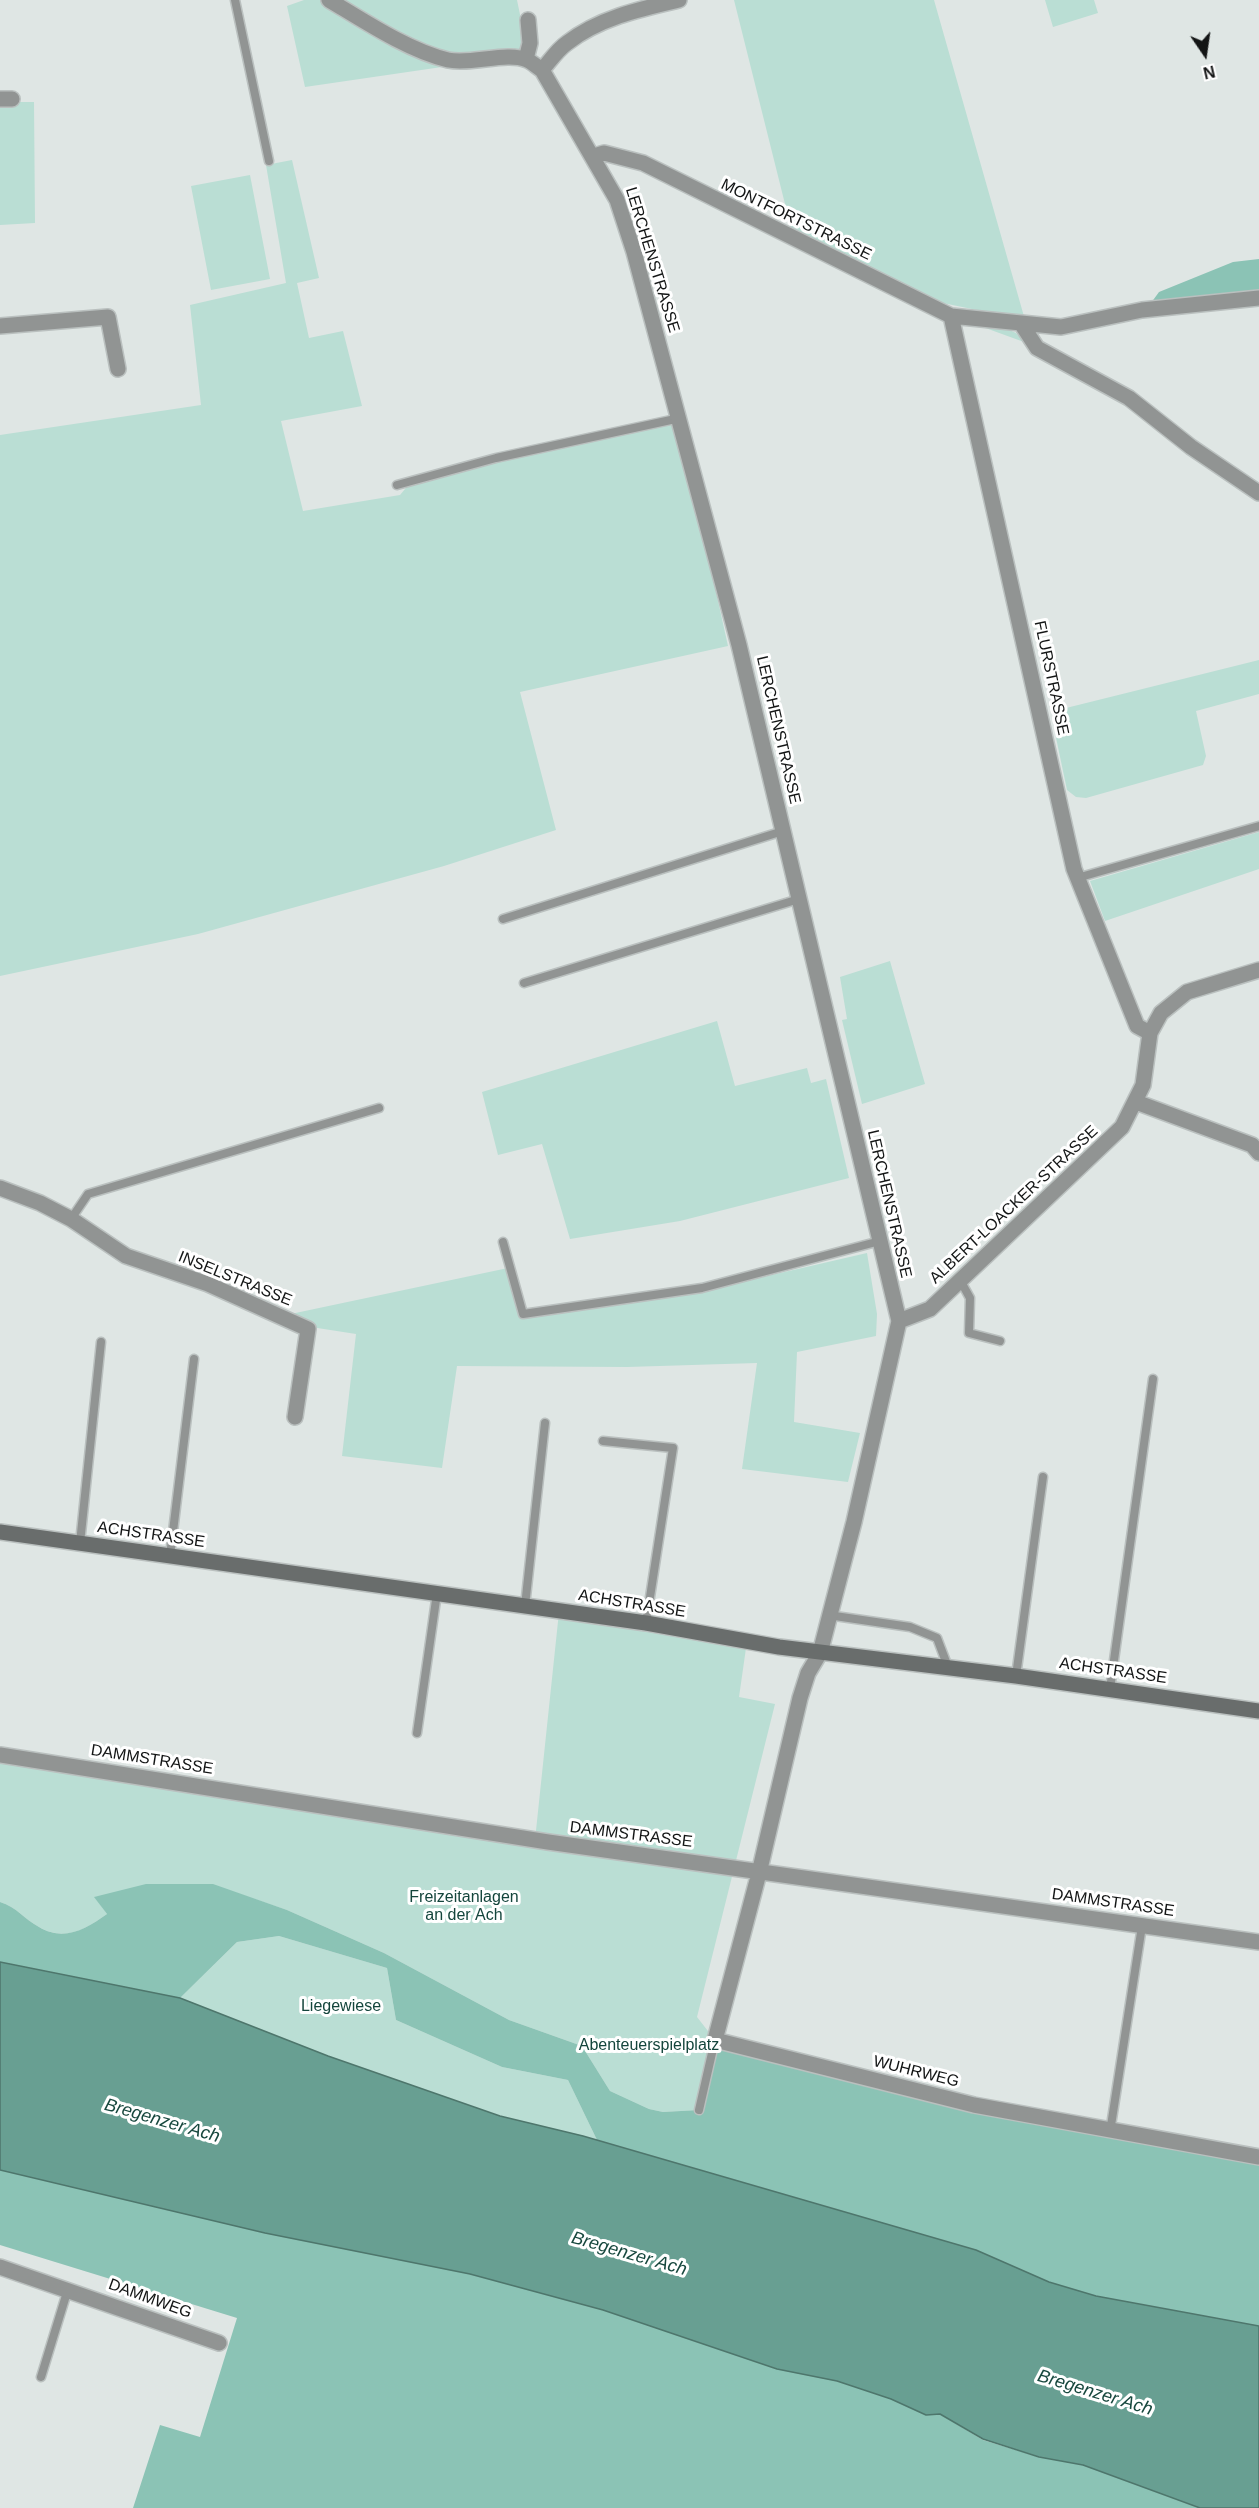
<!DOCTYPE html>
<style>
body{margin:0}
#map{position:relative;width:1259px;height:2508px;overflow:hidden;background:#dfe6e4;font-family:Helvetica,sans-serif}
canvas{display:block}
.north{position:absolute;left:1175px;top:24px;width:60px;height:60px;-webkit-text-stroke:4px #fff;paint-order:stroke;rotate:167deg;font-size:16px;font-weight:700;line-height:24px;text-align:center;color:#131515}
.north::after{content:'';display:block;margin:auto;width:21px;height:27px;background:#131515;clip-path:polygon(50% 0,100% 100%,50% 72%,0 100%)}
</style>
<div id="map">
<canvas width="1259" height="2508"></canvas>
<div class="north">N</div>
</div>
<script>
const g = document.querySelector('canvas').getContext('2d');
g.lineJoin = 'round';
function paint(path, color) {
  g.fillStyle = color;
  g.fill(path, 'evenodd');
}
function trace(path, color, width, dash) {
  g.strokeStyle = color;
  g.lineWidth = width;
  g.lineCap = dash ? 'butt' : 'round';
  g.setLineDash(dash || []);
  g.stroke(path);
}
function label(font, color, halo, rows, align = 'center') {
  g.font = font + ' Helvetica,sans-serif';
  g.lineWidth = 6;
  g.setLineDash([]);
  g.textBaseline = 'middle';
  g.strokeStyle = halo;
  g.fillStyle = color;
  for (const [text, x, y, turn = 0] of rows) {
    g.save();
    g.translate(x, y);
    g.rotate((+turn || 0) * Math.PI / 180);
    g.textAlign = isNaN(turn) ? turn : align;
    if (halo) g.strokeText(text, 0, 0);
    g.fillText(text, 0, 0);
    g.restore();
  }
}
paint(new Path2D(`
 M304,0h213l7,34v21l-219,32 -18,-81z
 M734,0h200l91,320 -87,-18 -146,-70z
 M1045,0h49l4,13 -45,14z
 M0,102h34l1,121 -35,2z
 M292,160l27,118 -22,5 12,55 34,-7 19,75 -81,15 22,90 97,-16 10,-12 268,-63 50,226 -208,46 36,138 -112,36 -246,68 -198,42v-541l201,-30 -11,-100 96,-22 -20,-118z
 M250,175l20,104 -59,11 -20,-104z
 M998,325l18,8 8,9 -44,-16z
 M1259,660v34l-63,17 10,45 -3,9 -117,33 -10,-1 -9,-7 -12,-57 3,-23z
 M1259,832v37l-154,52 -15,-40z
 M890,961l35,123 -63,20 -20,-84 5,-1 -7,-42z
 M717,1021l18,65 72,-18 4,15 15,-4 23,99 -169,43 -110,18 -28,-95 -44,11 -16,-63z
 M867,1253l10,61 -1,22 -79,16 -3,70 66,11 -12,49 -106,-13 15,-106 -130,4 -170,-1 -15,102 -100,-12 14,-122 -45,-7 -25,-12 222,-47 15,45 179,-22z
 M559,1612l188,29 -8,56 36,7 -78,313 18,23 -16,70 -36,2 -14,-3 -39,-18 -28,-45 -73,-26 -125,-67 -97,-43 -74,-25 -118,12 12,17c-21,15 -42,28 -68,13 -15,-8 -22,-20 -39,-25v-147l535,85z
 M279,1936l108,32 9,52 106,47 66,13 29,60 -96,-24 -173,-60 -148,-58 57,-56z`), '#baded4');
paint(new Path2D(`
 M1259,259v31l-108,13 8,-11 74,-30z
 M146,1884h67l74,26 97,43 125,67 73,26 28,45 39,18 14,3 36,-2 16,-70 129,37 415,80v169l-163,-30 -47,-14 -73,-32 -379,-110 -29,-60 -66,-13 -106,-47 -9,-52 -108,-32 -42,6 -57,56 -180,-36v-60c17,5 24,17 39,25 25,15 47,2 68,-13l-13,-17z
 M0,2170l265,63 205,41 133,36 174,59 60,12 54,18 35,16 14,-1 43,26 56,17 44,8 117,43h-1067l27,-83 40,12 37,-119 -237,-73z`), '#8bc3b5');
const water = new Path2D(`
 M0,1962l180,36 148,58 172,60 83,20 393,114 73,32 47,14 163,30v182h-59l-117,-43 -44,-8 -56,-18 -43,-25 -14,1 -35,-16 -54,-18 -60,-12 -174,-59 -133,-36 -205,-41 -265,-63z`);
paint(water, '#689f92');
trace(water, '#4e766c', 1.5);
const lane = new Path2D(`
 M235,0l34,161
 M397,485l99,-27 184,-40
 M1077,878l182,-52
 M503,919l280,-88
 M524,983l275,-84
 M71,1219l17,-25 291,-86
 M503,1242l20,72 179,-26 178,-47
 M960,1280l10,18 -1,35 31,8
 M603,1441l70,7 -27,175
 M80,1543l21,-201
 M170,1556l24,-197
 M525,1606l20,-183
 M828,1615l82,12 27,11 11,29
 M1016,1676l27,-199
 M1110,1689l43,-310
 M417,1733l20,-140
 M699,2110l16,-70
 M1110,2132l32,-206
 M41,2377l27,-88`);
const street = new Path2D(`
 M329,0c35,21 80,51 119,60 24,5 59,-9 79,0 5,2 10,7 15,10l75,130 17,52 105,393 160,676 -45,201 -34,131 -12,20 -8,25 -41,175 -44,167 259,65 285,52
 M526,59l4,-16 -2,-23
 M542,70c8,-9 15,-20 25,-27 32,-25 73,-34 112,-43
 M0,99h12
 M594,156l10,-3 39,10 308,153 110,11 81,-17 117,-12
 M951,316l123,553 63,157 13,7
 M1022,325l15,23 92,50 62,49 68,46
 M0,326l108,-9 10,52
 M1136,1102l116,43 7,8
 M0,1188l40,15 31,16 55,37 82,28 100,45 -13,88
 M899,1321l31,-12 192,-182 21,-42 7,-52 11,-20 26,-21 72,-22
 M0,1755l548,87 711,100
 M0,2267l219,76`);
const secondary = new Path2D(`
 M0,1532l646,91 133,24 237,29 243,35`);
trace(lane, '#bac0bf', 11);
trace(street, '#bac0bf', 18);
trace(secondary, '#bac0bf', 18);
trace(lane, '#919493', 8);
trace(street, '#919493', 15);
trace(secondary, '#696d6c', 15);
label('16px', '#131515', '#fff', [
 ["MONTFORTSTRASSE",796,220,26],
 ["LERCHENSTRASSE",652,260,73],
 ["FLURSTRASSE",1051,678,78],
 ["LERCHENSTRASSE",778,730,77],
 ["LERCHENSTRASSE",889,1204,77],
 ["ALBERT-LOACKER-STRASSE",1014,1205,-43],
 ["INSELSTRASSE",235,1279,22],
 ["ACHSTRASSE",151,1535,8],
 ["ACHSTRASSE",632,1604,9],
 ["ACHSTRASSE",1113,1671,8],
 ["DAMMSTRASSE",152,1760,9],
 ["DAMMSTRASSE",631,1835,7],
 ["DAMMSTRASSE",1113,1903,8],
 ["WUHRWEG",916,2072,14],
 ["DAMMWEG",150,2299,20]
]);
label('16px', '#14453c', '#fff', [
 ["Freizeitanlagen",464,1898],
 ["an der Ach",464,1916],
 ["Liegewiese",341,2007],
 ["Abenteuerspielplatz",649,2046]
]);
label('italic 18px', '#17483e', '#fff', [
 ["Bregenzer Ach",162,2121,16],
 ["Bregenzer Ach",629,2254,16],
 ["Bregenzer Ach",1095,2393,17]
]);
</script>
